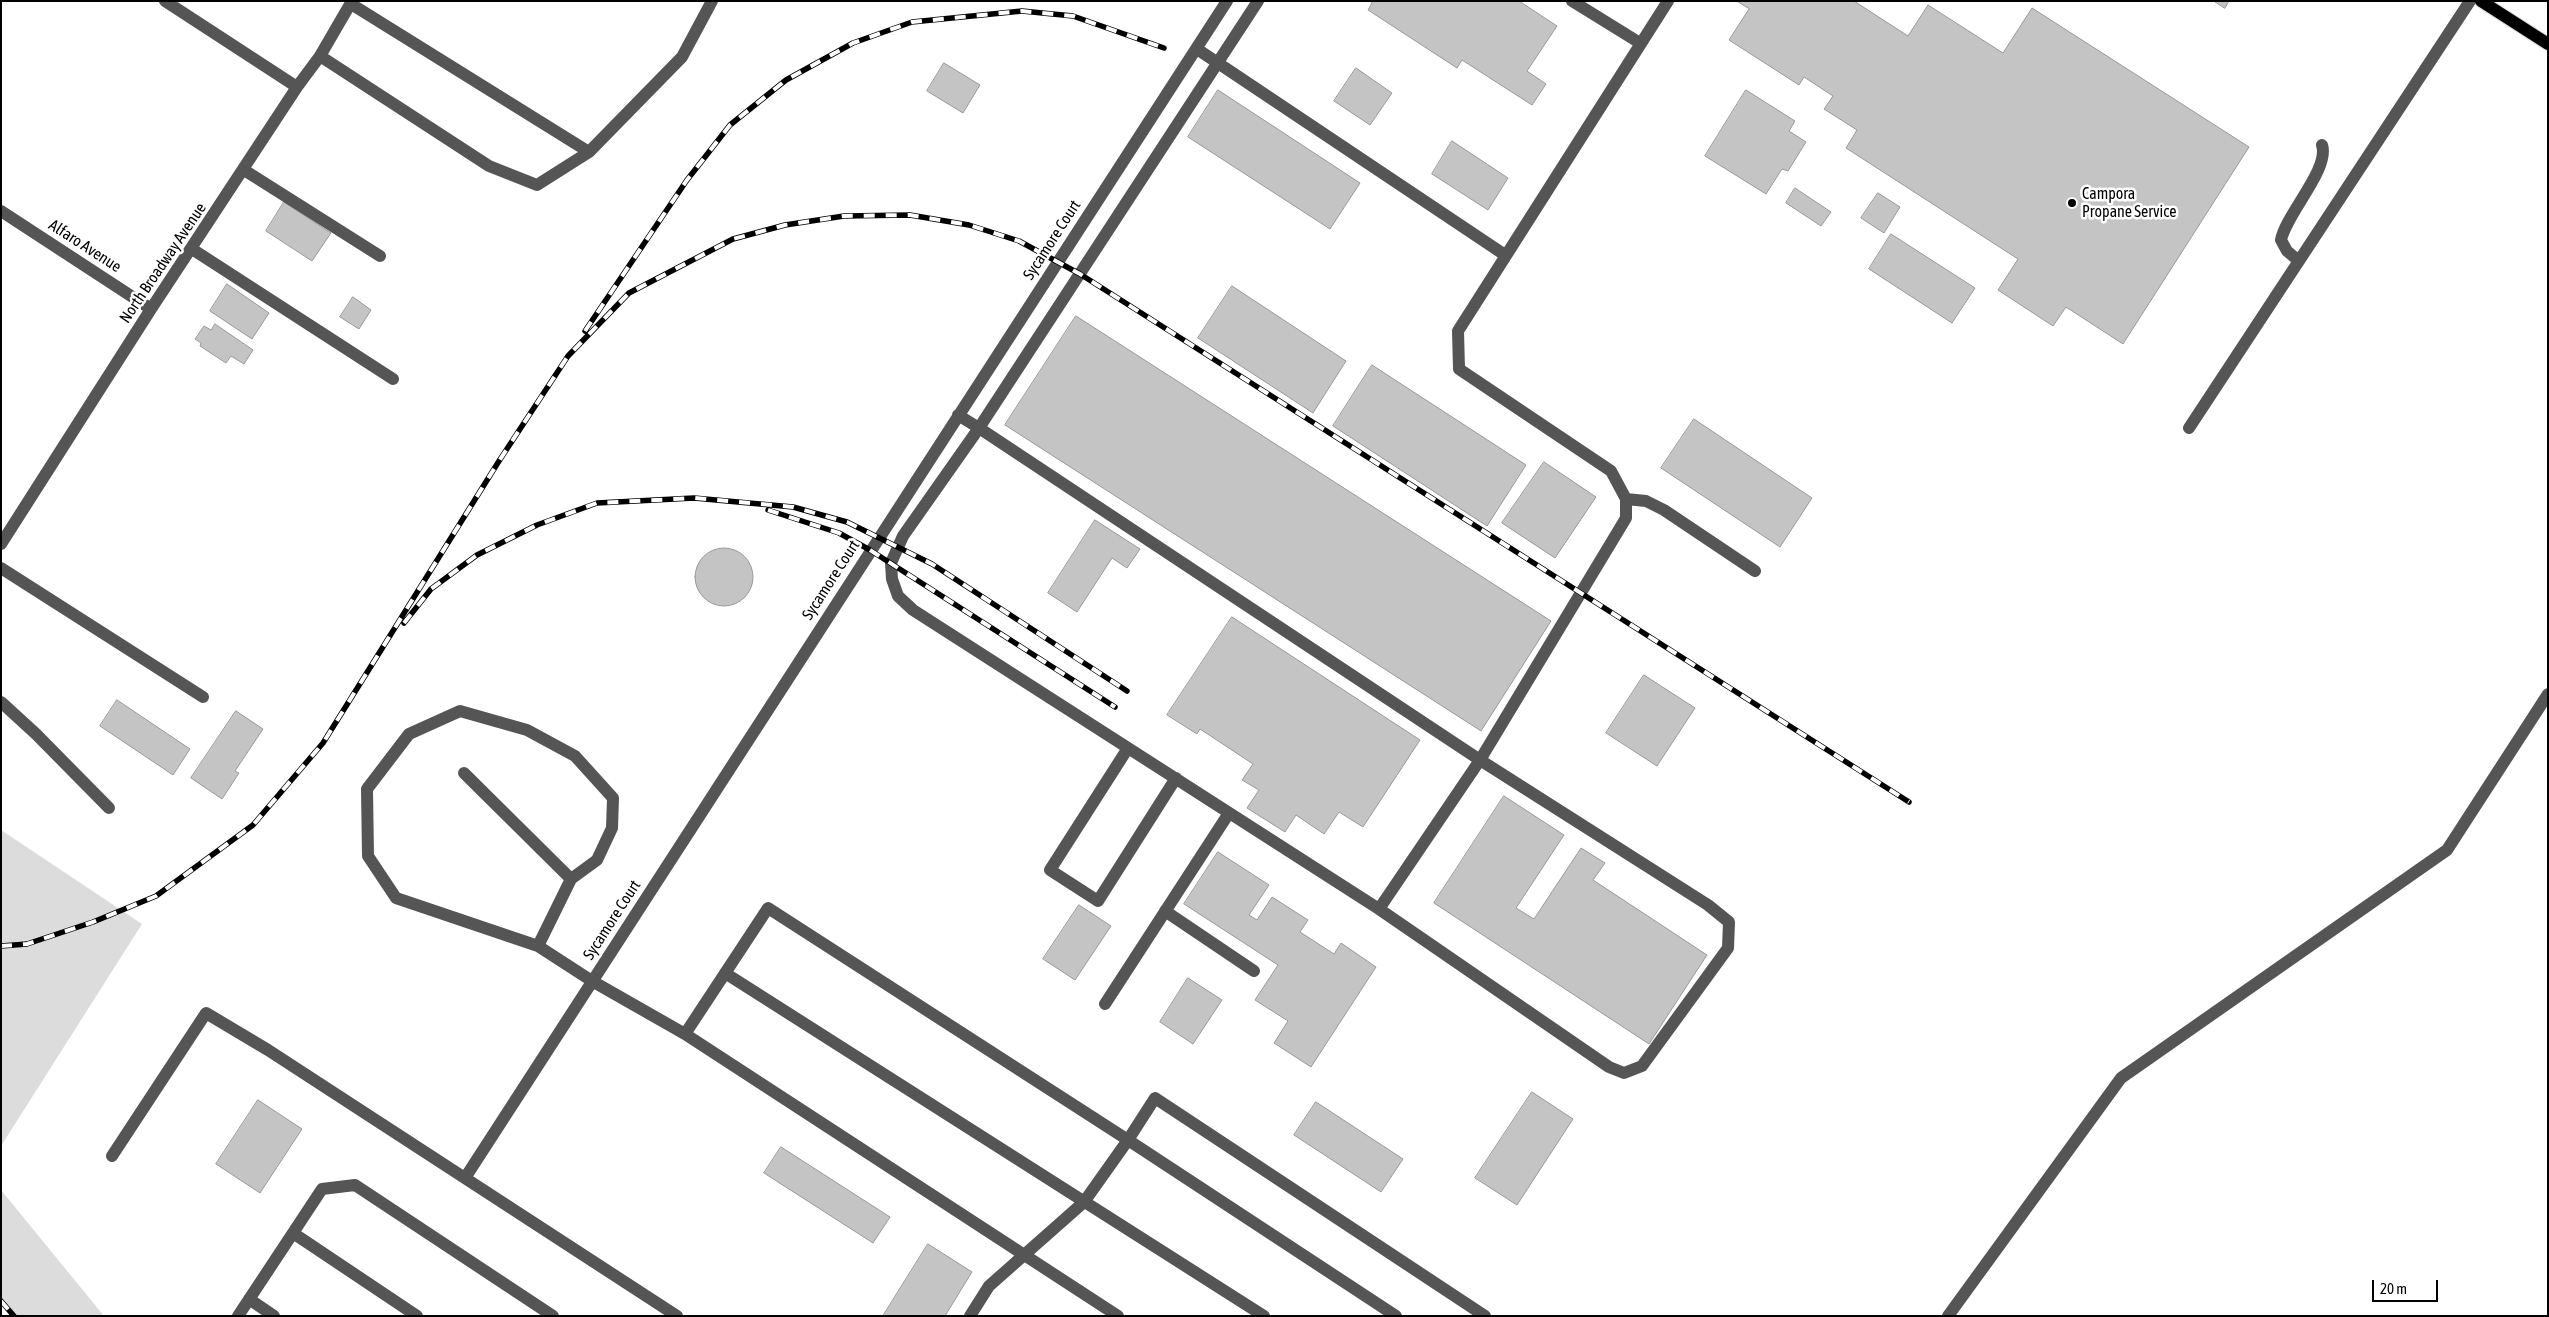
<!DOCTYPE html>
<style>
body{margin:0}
#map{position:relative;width:2549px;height:1317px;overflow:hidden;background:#fff;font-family:"Asap Condensed",sans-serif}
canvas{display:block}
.frame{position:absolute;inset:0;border:2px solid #000;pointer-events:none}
.scale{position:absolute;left:2372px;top:1280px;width:66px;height:22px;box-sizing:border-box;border:2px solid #000;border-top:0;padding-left:6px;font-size:15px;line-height:18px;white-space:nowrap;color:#000;-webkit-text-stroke:4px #fff;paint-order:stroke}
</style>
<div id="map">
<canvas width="2549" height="1317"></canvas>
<div class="frame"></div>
<div class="scale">20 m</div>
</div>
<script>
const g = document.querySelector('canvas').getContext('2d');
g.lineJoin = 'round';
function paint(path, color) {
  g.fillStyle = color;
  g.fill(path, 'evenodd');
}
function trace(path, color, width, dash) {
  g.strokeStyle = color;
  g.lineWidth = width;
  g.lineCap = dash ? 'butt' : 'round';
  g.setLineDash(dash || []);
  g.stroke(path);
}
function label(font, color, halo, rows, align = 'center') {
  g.font = font + ' "Asap Condensed",sans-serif';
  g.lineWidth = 5;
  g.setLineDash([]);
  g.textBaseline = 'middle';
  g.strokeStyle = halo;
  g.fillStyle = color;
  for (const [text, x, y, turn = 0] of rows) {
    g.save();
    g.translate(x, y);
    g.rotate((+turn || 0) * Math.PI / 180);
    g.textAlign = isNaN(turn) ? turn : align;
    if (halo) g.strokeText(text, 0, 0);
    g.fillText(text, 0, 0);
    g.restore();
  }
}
paint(new Path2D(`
 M1,830l141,94 -141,222z
 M1,1190l103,126h-90l-13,-15z`), '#dcdcdc');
const building = new Path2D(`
 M1370,1h149l38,25 -30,45 19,13 -14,21 -70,-45 -5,8 -89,-58 4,-7z
 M1737,1h117l54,35 20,-31 75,48 29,-45 217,139 -126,197 -57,-37 -13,19 -55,-36 20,-31 -172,-111 11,-18 -33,-21 9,-13 -29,-19 -5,8 -70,-45 20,-31z
 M2214,1h15l-4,7z
 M944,63l36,22 -17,28 -36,-22z
 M1356,68l36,25 -22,32 -36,-24z
 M1218,90l142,93 -30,46 -142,-92z
 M1746,90l49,31 -6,10 17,11 -18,29 -6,-2 -16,25 -61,-38z
 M1452,141l56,37 -20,32 -56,-36z
 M1795,188l36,24 -10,14 -35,-23z
 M1878,193l22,14 -16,26 -23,-15z
 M284,202l47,31 -19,28 -46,-30z
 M1891,234l84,54 -23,35 -83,-54z
 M227,284l42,29 -17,26 -42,-28z
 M1232,286l114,75 -33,52 -115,-75z
 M353,297l18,13 -12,19 -19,-12z
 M1076,316l475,305 -70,110 -476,-306z
 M215,324l38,26 -9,14 -13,-8 -5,7 -26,-17 1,-3 -6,-4 9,-13 7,4z
 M1372,365l154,100 -39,61 -154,-100z
 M1694,419l118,79 -32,49 -119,-79z
 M1544,462l52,35 -41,61 -53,-35z
 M1095,520l45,29 -13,19 -15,-10 -35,54 -29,-19z
 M695 577a29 29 0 1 1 58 0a29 29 0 1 1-58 0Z
 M1232,617l188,123 -57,87 -24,-15 -15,22 -28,-19 -11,17 -38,-24 12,-18 -17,-10 11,-16 -53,-35 -3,5 -30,-19z
 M1644,675l51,33 -38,58 -51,-33z
 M117,700l73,49 -17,26 -73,-49z
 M236,711l27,18 -28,42 4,2 -17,26 -31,-21z
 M1504,796l60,39 -48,73 18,11 47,-71 24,15 -12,17 114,75 -58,89 -215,-141z
 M1218,852l51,33 -20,30 8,5 15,-23 36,23 -8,12 34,22 7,-11 35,24 -65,100 -37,-24 14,-22 -33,-21 23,-35 -94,-61z
 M1079,905l32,21 -36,54 -32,-21z
 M1188,978l34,22 -29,44 -33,-22z
 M1532,1092l41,27 -56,86 -42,-27z
 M258,1100l44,29 -42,64 -44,-29z
 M1316,1102l87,57 -22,33 -87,-57z
 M781,1147l109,70 -17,26 -109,-70z
 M928,1244l44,28 -27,44h-62z`);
paint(building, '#c4c4c4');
trace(building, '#999', 1);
const major = new Path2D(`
 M2481,1l67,43`);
trace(major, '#dbdbdb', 14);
trace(new Path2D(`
 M165,1l132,86
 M1572,1l68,42
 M351,4l238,148
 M1197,49l308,206
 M320,56l169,110 48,19 52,-33 93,-95 30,-56
 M244,170l136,86
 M1,211l150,98
 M192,249l201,130
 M2299,261l-12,-10 -6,-11c5,-26 49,-71 41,-95
 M958,415l21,13 501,332 228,145 21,17 -1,26 -86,118 -18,7 -15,-6 -230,-158 -466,-299 -15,-14 -6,-17 -1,-16 12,-27 76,-108 279,-427
 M2189,428l281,-427
 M1626,499l20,2 18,9 91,61
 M1,544l150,-235 146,-222 23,-31 32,-55
 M1,568l202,129
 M1,702l35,32 73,74
 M1128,748l-78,122 48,31 78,-123
 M464,773l107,106
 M1379,909l101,-149 146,-242v-19l-15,-28 -152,-102 -1,-38 210,-330
 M1165,911l89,60
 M538,946l33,-67 26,-19 15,-32 1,-30 -38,-42 -48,-26 -67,-19 -51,23 -42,55 1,67 28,42 142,48 54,35 93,53
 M725,973l539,343
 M1105,1004l124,-191
 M112,1156l94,-143 62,37 409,266
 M465,1178l762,-1177
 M293,1233l124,83
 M249,1299l25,17
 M238,1316l84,-127 33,-4 198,131
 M970,1316l19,-30 95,-84 44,-62 -360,-232 -83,126 433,282
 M1396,1316l-268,-176 27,-42 330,218
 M1948,1316l173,-238 326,-228 101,-156`), '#555', 12);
trace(major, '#000', 12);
const rail = new Path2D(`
 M585,331l102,-151 43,-55 56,-45 67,-37 59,-21 110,-11 51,5 91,32
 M768,510l71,23 31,17 245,157
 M404,623l27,-34 46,-34 60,-30 60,-22 97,-5 99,9 54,15 85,42 195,127
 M1,946l26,-2 66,-22 63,-26 97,-71 70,-82 176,-282 69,-105 61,-63 104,-54 52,-14 59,-9 66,-1 59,10 50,16 61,33 829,528
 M1,1301l13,15`);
trace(rail, '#000', 5.5);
trace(rail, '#fff', 4, [11]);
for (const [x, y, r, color] of [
 [2072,203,5,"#000"]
]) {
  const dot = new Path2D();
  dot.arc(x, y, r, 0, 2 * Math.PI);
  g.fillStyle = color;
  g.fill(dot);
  trace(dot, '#fff', 2);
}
label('16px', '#000', '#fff', [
 ["Campora",2082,194],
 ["Propane Service",2082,212]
], 'left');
label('16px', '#000', '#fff', [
 ["Sycamore Court",1052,240,-57],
 ["Alfaro Avenue",85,246,33],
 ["North Broadway Avenue",163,263,-56],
 ["Sycamore Court",831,580,-57],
 ["Sycamore Court",612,920,-57]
]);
</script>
